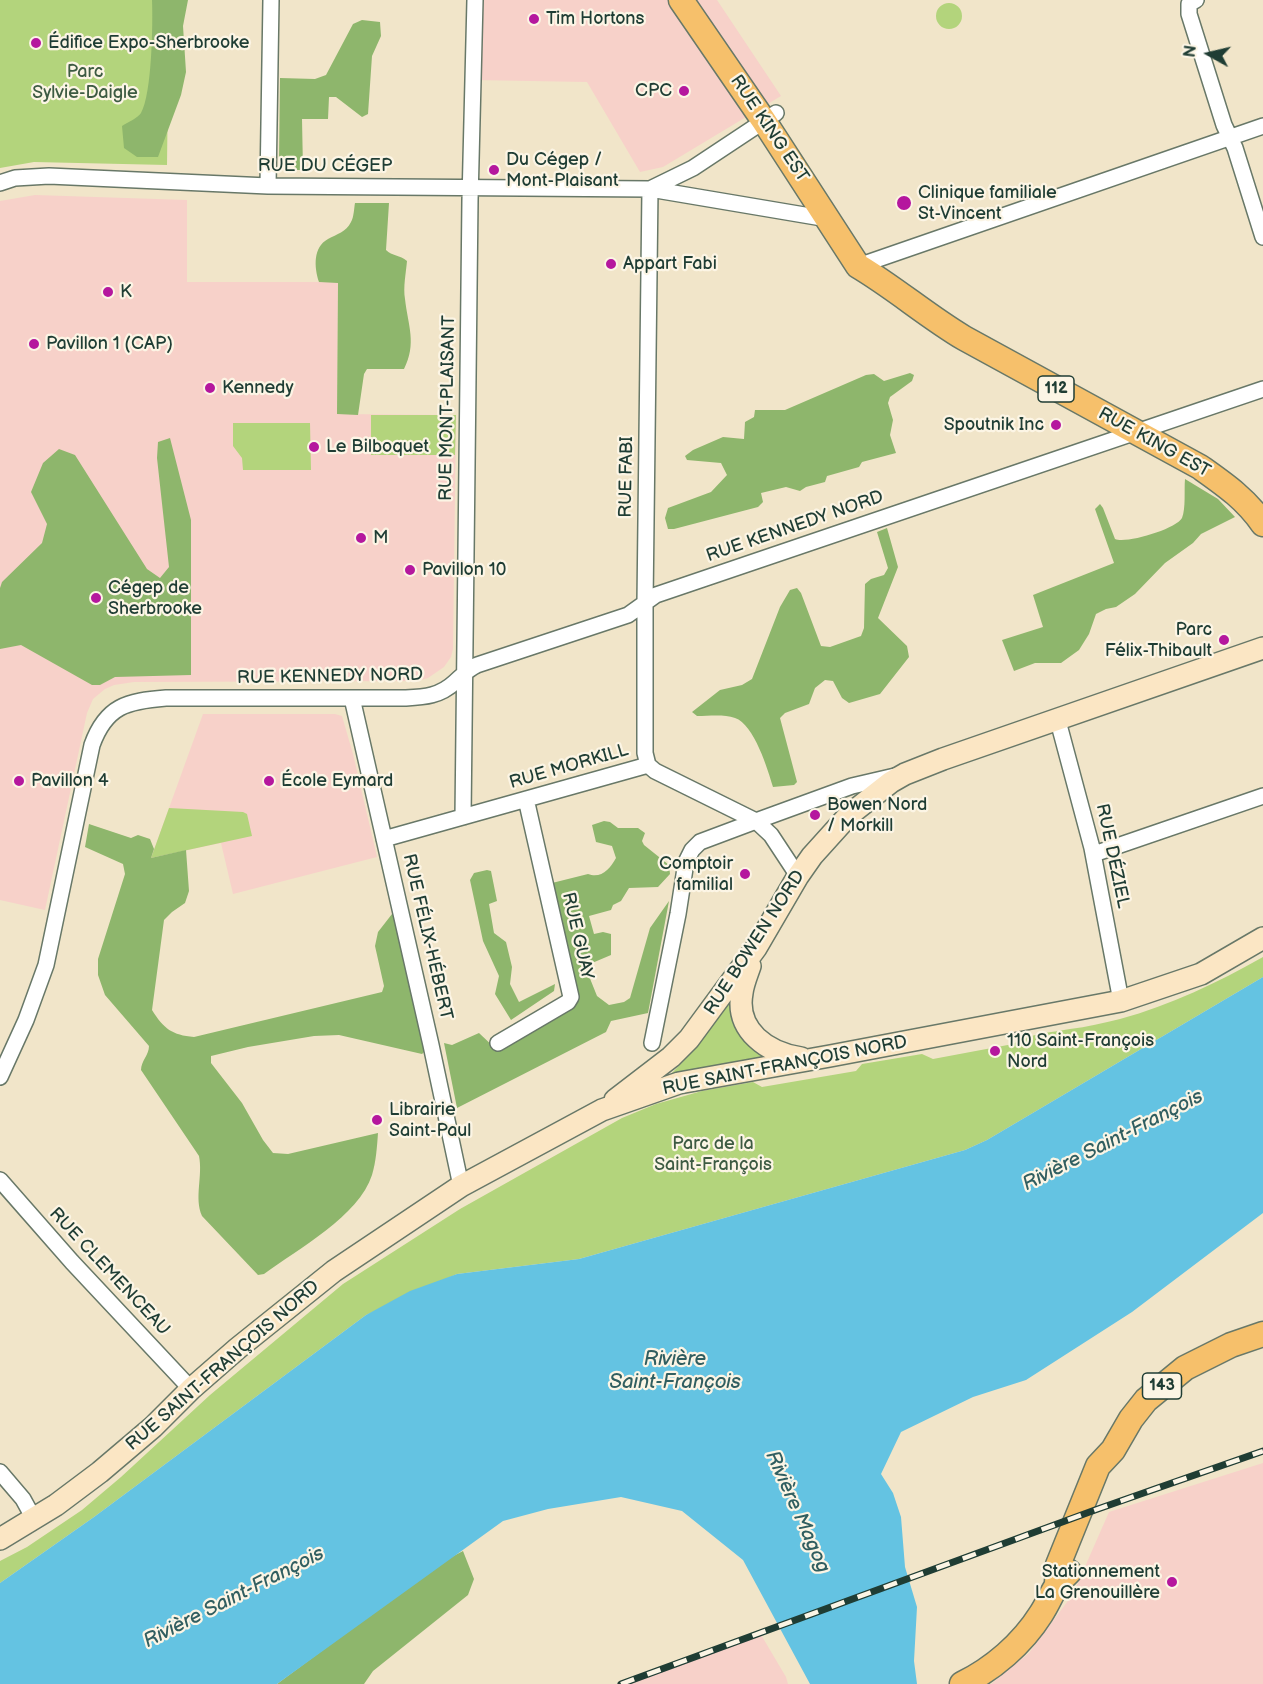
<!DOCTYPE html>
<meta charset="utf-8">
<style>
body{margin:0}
#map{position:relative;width:1263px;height:1684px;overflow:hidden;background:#f1e5c9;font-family:"Balsamiq Sans",sans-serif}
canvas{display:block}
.north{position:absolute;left:1179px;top:24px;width:60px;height:60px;-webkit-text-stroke:4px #fcf5e5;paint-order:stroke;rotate:278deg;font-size:16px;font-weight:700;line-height:24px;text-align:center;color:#1f3d34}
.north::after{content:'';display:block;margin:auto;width:21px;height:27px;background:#1f3d34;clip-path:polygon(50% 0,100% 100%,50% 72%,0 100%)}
</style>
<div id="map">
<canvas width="1263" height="1684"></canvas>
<div class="north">N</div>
</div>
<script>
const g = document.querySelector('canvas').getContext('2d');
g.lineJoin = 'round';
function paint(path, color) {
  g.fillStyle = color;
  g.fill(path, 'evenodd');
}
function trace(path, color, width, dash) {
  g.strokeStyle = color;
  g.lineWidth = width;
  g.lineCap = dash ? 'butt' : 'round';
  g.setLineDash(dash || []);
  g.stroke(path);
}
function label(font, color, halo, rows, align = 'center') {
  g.font = font + ' "Balsamiq Sans",sans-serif';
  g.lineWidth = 4.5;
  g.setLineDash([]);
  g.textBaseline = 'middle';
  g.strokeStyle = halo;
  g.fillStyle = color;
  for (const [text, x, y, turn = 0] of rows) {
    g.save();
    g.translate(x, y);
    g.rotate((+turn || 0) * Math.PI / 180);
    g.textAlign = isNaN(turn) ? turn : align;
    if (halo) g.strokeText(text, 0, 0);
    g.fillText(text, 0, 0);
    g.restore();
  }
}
paint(new Path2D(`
 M475,0h242l64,96 -118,71 -23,5 -53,-90 -114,-2z
 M35,195l152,5v82h151l-1,132 119,1 -3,234 -2,8 -7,10 -16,11 -10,3 -284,1 -20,3 -9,4 -12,10 -6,14 -42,197 -45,-10v-699z
 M203,714h132l7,2 11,38 24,103 -144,37 -12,-51 -70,15z
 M1263,1463v221h-272l38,-31 44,-59 36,-82z
 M760,1633l26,44 2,7h-167z`), '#f7d1c9');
paint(new Path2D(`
 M0,0h169l-2,165 -133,-3 -34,6z
 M936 16a13 13 0 1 1 26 0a13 13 0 1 1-26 0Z
 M371,415h85l-1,40h-84z
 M233,423h77l1,47h-68l-1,-12 -9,-12z
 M169,808l74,4 4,2 5,22 -101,22z
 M1263,957v20l-276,163 -22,10 -386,109 -122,15 -91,41 -272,202 -94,66v-22l27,-14 55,-37 39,-33 89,-82 133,-111 117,-75 162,-91 34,-14 46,-13 51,-9 9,5 94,-16 6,-7 60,-10 11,5 80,-15c17,-11 37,-11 57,-15 17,-2 33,-6 50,-10 51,-14 97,-36 143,-62z
 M733,997l42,61 -106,18 29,-30z`), '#b3d47c');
paint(new Path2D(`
 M152,0h36l-5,26 3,46 -5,23 -23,62h-21l-13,-9 -2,-22c6,-4 16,-8 19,-13 11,-19 12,-90 11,-113z
 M362,20l18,2 1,14 -9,20 -4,58 -6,3 -26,-20h-7l-1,22h-26l1,51h-16l-8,-9 1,-83 35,1 11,-4 27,-51z
 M355,203h34l-3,47c6,6 14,5 21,11 -1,12 -4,26 -2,38 3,27 12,44 -1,70h-37l-3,5 -6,41 -21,-1 1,-131 -19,-1c-5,-15 -6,-35 9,-43 9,-5 18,-7 23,-17 3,-5 3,-14 4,-19z
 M910,373l4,2 -2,6 -22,16 -2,6 5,17 -3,15 6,18 -34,9 -3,5 -32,9 -2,6 -19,5 -6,4 -14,-4 -25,6 2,9 -5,5 -84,22h-6l-3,-11 3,-10 43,-16 16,-17 -6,-12 -34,-3 -2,-4 8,-6 30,-13 21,2 1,-17 9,-5 1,-7h30l81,-35 8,-1 10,7z
 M170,438l21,82v155l-76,2 -15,8h-8l-71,-40 -21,4v-61l2,-6 40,-39 5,-19 -16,-32 12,-29 16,-14 16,6 72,114 13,9 9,-11 -12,-109 1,-16z
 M1185,479l33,20 17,18 -34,17 -8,9 -28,20 -30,31 -19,13 -10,2 -10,5 -7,20 -10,16 -18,13h-26l-21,8 -12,-31 41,-13 -10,-32 81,-32 -19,-54 5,-5 3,4 12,31c11,5 61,-10 67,-21 4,-10 2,-28 3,-39z
 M887,528l11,39 -20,51 29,28 2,11 -29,37 -31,9 -7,-5 -9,-17 -8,-1 -10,8 -6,16 -24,9 -5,5 17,64 -3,3 -21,2c-5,-17 -19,-63 -38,-69 -11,-4 -26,-2 -38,-2l-5,-4 28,-22 22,-5 10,-6 28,-72 10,-17 7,-2 4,5 20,53 9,1 31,-11 3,-8 1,-44 6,-5 13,-4 4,-7 -11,-36z
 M604,821l6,1 8,6h20l7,5 -3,8 2,4 25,20 1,9 -12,13 -29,1 -8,13 -8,4 -2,5 -22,6 5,18 9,-2 8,2v21l-26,11 12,30 12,9 15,-3 6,-4 20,-70 19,-27 -21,112 -37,8 -5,11 -149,76 -13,-65 8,2 27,-12 18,17 80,-47 1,-8 -26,-112 36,-9c13,5 22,-5 28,-16l-4,-12 -16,-4 -4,-17z
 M89,824l42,14 7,-3 12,4 4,10 -3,9 35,-8 3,41 -4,12 -13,9 -8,8 -12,90c12,19 20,25 42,27l188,-45 2,-6 -9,-40 3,-14 14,-18 3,1 30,136 -3,3 -83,-19 -25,1 -66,11 -37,9v7l31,40 21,37 10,13 15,1 90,-21c-1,14 -2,29 -6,42 -13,41 -74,74 -108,99l-6,1 -56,-59c-8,-18 1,-40 -3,-60l-58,-86c0,-9 8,-15 8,-24l-44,-51 -7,-20v-16l27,-85 -2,-10 -38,-17z
 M487,870l4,1 6,30 -8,3 5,29 12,9 6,25 -2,17 9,18 36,-18 -1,7 -43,29 -16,-26 4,-18 -16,-35 -13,-61 4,-7z
 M463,1551l11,28 -6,16 -95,76 -9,13h-87l163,-121z`), '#8eb66c');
paint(new Path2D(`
 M1263,977v236l-131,99 -106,68 -53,17 -72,35 -20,42 12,19 8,24 4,50 12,40 -3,54 3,23h-107l-67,-124 -61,-49 -61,-14 -73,12 -45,12 -226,163h-277v-101l94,-66 272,-202 44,-24 47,-17 122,-15 386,-109 22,-10z`), '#64c3e2');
const street = new Path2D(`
 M1196,0l-7,4v10l35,111 11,23 28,89
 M0,183l15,-5 34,-2 219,10 382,3 178,30
 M268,186l3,-186
 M650,189l43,-21 83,-55
 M858,266l405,-140
 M352,698l79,347 30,141
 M1058,721l34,127 29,153
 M648,765l-3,-12v-150l5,-414
 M463,817l7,-617 5,-200
 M384,839l264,-74 7,6 101,50 15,14 27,41
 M1094,854l169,-58
 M498,1043l70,-41 3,-5 -45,-198
 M652,1043l26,-129 8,-52 6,-12 8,-8 56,-21 96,-35 43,-10
 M0,1077l26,-57 20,-55 46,-220c14,-39 35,-44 74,-47h240c19,-1 34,-2 49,-16 7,-6 13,-13 22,-17l151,-50 28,-20 607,-206
 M0,1180l72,82 119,127
 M0,1472l23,27 11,20`);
const secondary = new Path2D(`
 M750,966c-3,9 -7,18 -8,27 -7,38 26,60 59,65
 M615,1100l56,-43 18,-18 67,-91 42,-72 14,-20 37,-41 42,-33 14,-8 38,-15 320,-111
 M0,1539l56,-34 44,-33 53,-45 38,-38 47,-41 96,-77 127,-85 141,-76 77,-27 151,-27 291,-55 80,-27 62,-36`);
const primary = new Path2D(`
 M681,0l83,121 94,145c37,22 69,50 106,72l236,129c24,17 46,32 63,57
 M1057,1583l1,-18 40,-99 15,-16 18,-31 15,-19 39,-32 46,-23 32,-11
 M962,1684c31,-15 60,-40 79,-70 11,-17 12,-28 28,-42`);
trace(street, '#687868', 18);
trace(secondary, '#687868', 24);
trace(primary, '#687868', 27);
trace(street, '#fff', 15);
trace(secondary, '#fbe6c4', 21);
trace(primary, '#f6c06b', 24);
const rail = new Path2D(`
 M621,1684l474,-174 168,-59`);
trace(rail, '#1f3d34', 7);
trace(rail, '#fcf5e5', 4.5, [14]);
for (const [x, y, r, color] of [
 [534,19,6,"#b5179e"],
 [36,43,6,"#b5179e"],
 [684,91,6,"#b5179e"],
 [494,170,6,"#b5179e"],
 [904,203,8,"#b5179e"],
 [611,264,6,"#b5179e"],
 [108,292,6,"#b5179e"],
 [34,344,6,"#b5179e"],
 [210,388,6,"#b5179e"],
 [1056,425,6,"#b5179e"],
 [314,447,6,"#b5179e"],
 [361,538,6,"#b5179e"],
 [410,570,6,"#b5179e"],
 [96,598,6,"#b5179e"],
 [1224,640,6,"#b5179e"],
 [19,781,6,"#b5179e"],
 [269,781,6,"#b5179e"],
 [815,815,6,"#b5179e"],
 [745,874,6,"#b5179e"],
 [995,1051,6,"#b5179e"],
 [377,1120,6,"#b5179e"],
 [1172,1582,6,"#b5179e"]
]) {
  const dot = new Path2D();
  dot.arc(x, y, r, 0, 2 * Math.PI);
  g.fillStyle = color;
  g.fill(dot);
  trace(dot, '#fcf5e5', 2);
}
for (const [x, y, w] of [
 [1056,389,36],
 [1162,1386,39]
]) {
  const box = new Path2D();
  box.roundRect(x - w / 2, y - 13, w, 26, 4.5);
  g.fillStyle = '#fcf5e5';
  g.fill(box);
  trace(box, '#1f3d34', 1.5);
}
label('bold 16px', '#1f3d34', null, [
 ["112",1056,389],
 ["143",1162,1386]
]);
label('18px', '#1f3d34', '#fcf5e5', [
 ["Tim Hortons",546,19],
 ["Édifice Expo-Sherbrooke",48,43],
 ["CPC",672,91,"right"],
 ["Du Cégep /",506,160],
 ["Mont-Plaisant",506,181],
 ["Clinique familiale",918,193],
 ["St-Vincent",918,214],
 ["Appart Fabi",623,264],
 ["K",120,292],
 ["Pavillon 1 (CAP)",46,344],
 ["Kennedy",222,388],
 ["Spoutnik Inc",1044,425,"right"],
 ["Le Bilboquet",326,447],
 ["M",373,538],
 ["Pavillon 10",422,570],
 ["Cégep de",108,588],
 ["Sherbrooke",108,609],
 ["Parc",1212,630,"right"],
 ["Félix-Thibault",1212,651,"right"],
 ["Pavillon 4",31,781],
 ["École Eymard",281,781],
 ["Bowen Nord",827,805],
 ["/ Morkill",827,826],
 ["Comptoir",733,864,"right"],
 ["familial",733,885,"right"],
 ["110 Saint-François",1007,1041],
 ["Nord",1007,1062],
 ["Librairie",389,1110],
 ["Saint-Paul",389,1131],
 ["Stationnement",1160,1572,"right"],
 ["La Grenouillère",1160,1593,"right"]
], 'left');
label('18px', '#3d5b42', '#fcf5e5', [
 ["Parc",85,72],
 ["Sylvie-Daigle",85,93],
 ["Parc de la",713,1144],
 ["Saint-François",713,1165]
]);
label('18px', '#1f3d34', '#fcf5e5', [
 ["RUE KING EST",769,129,56],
 ["RUE DU CÉGEP",325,166],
 ["RUE MONT-PLAISANT",448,408,-89],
 ["RUE KING EST",1154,443,29],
 ["RUE FABI",627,477,-89],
 ["RUE KENNEDY NORD",795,527,-19],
 ["RUE KENNEDY NORD",330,677,-1],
 ["RUE MORKILL",569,767,-16],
 ["RUE DÉZIEL",1112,856,78],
 ["RUE GUAY",577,936,77],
 ["RUE FÉLIX-HÉBERT",427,937,77],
 ["RUE BOWEN NORD",755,943,-57],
 ["RUE SAINT-FRANÇOIS NORD",785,1066,-11],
 ["RUE CLEMENCEAU",109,1272,47],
 ["RUE SAINT-FRANÇOIS NORD",223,1366,-41]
]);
label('italic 20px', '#305e60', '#fcf5e5', [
 ["Rivière Saint-François",1113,1141,-27],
 ["Rivière",675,1360],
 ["Saint-François",675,1383],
 ["Rivière Magog",797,1512,66],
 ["Rivière Saint-François",234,1598,-27]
]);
</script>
